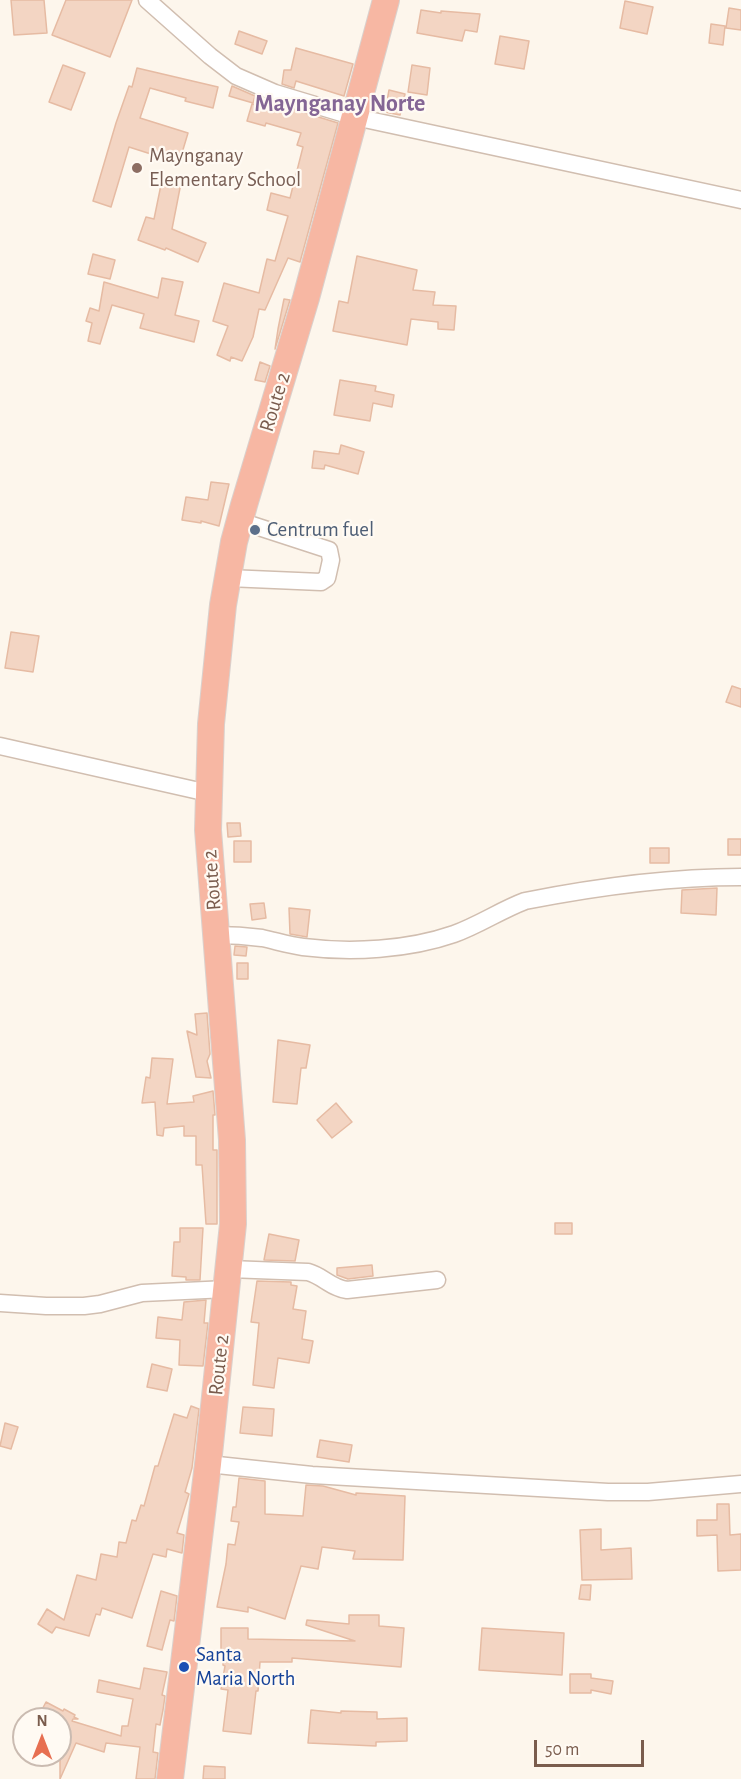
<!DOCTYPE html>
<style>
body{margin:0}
#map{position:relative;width:741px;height:1779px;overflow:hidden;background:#fdf6ec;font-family:"Alegreya Sans",sans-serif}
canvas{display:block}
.north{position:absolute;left:12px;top:1707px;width:60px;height:60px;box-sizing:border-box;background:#fffaf3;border:2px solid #cabbb1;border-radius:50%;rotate:0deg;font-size:16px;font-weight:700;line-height:24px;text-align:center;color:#7a5c4d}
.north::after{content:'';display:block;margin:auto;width:21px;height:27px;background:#e76f51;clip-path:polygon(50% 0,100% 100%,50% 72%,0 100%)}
.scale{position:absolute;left:534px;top:1740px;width:110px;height:27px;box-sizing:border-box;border:3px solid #7a5c4d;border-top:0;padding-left:8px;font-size:18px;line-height:21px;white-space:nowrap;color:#7a5c4d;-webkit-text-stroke:4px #fffaf3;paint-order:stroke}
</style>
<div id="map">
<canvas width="741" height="1779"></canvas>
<div class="north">N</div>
<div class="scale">50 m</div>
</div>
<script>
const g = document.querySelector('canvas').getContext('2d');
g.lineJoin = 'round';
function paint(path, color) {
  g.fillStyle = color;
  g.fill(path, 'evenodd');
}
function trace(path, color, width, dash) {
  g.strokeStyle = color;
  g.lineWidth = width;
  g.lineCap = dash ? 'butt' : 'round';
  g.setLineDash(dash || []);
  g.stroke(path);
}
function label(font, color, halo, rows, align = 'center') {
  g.font = font + ' "Alegreya Sans",sans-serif';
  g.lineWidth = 4.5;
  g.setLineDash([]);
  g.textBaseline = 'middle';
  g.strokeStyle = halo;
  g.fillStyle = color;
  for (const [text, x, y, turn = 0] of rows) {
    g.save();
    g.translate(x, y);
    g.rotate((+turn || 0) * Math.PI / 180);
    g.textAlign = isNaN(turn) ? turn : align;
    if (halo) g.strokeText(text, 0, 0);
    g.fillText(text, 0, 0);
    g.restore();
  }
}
const building = new Path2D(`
 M11,0h33l3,33 -33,2z
 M66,0h66l-22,57 -58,-22z
 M625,1l28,6 -6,27 -27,-6z
 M729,8l12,2v20l-15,-2z
 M421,10l20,3v-2l39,3 -3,18 -12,-2 -3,11 -45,-8z
 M711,24l14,2 -2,19 -14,-2z
 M239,31l28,10 -5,13 -27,-10z
 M500,36l29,5 -5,28 -29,-5z
 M296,48l57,16 -9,32 -48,-15 -2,7 -12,-4 2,-14h7z
 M63,65l22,8 -14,37 -22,-8z
 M412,65l18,3 -3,27 -19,-3z
 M137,68l81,19 -5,21 -28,-7 1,-3 -36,-10 -10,30 48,15 -9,30 -50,-16 -18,60 -18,-6 23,-78 13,-37 3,1z
 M232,86l23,10 -2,7 -24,-7z
 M389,90l16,4 -5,21 -15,-3z
 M252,104l23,6 1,-6 62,19 -38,139 -12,-4 -23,52 -6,-1 -6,28 -11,24 -11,-4 -1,4 -13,-6 11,-29 -15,-5 11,-38 35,10 8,-34 8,2 13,-45 -21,-6 4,-17 19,5 13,-51 -6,-2 4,-12 -35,-10 -1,3 -18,-5z
 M162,180l19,3 -9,46 34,14 -8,19 -32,-14 -1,2 -27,-10 8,-23 8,2z
 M93,254l22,6 -5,19 -22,-5z
 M357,256l60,14 -4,20 22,2 -2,13 23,1 -2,24 -16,-1v-7l-27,-3 -4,26 -74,-14 6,-30 9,2z
 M162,278l21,4 -8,33 24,6 -5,21 -54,-14 4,-14 -32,-9 -12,39 -12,-3 4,-18 -6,-2 4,-13 9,3 5,-29 54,16z
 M284,299l6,1 -15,49 3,-20z
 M260,362l10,4 -5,16 -10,-2z
 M340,380l36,6 -1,5 19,4 -2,12 -19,-4 -3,18 -36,-6z
 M341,445l23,7 -6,22 -33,-9 -1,4 -12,-1 2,-17 25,3z
 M211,482l18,2 -10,42 -18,-5v2l-19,-3 4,-23 22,3z
 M11,632l28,4 -6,36 -28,-4z
 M732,686l9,3v18l-15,-5z
 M227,823h13l1,13 -13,1z
 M728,839h13v16h-13z
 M234,841h17v21h-17z
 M650,848h19v15h-19z
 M717,888l-1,27 -35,-2 1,-23z
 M264,903l2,15 -14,2 -2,-16z
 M289,908l21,2 -3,27 -17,-3z
 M235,946l12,1 -1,9 -12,-1z
 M237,963h11v16h-11z
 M207,1013l3,41 -3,7 4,17 -15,-1 -9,-46 10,4 -2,-21z
 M278,1040l32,5 -4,23h-5l-4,36 -24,-2z
 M152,1058l21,1 -6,45 27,-2 -1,-6 20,-5 2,24h-2v35h4v74h-11l-4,-59h-6v-29h-12v-10l-20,2 -1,8 -6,-1 -2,-33 -13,1 4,-26 4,1z
 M336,1103l16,19 -20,16 -15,-18z
 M555,1223h17v11h-17z
 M180,1228h23l-3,52h-14v-3l-14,-1 2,-34h6z
 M269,1234l30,6 -4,21 -31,-1z
 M372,1265l1,11 -25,3 -11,-4v-7z
 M257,1281l34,1v3l6,1 -4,23 13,2 -4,28 11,2 -4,22 -31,-5 -4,30 -21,-3 6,-62 -8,-1z
 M206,1300l-2,23h4l-5,43 -24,-1 1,-25 -24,-2 2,-21 24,3 2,-18z
 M152,1364l20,5 -5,22 -20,-4z
 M191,1406l8,3 -7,59 -7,24 4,2 -12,39 7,2 -2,18 -15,-4 -1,8 -13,-3 -21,64 -30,-10 -2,7 -4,-1 -7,22 -33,-9 -4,6 -14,-9 9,-15 17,11 13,-45 19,5 5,-26 16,3 2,-15 7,1 6,-23 4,1 5,-16 3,1 11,-40h3l16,-52 13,4z
 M243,1407l31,2 -2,27 -32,-3z
 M5,1423l13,4 -7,22 -11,-3z
 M320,1440l32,5 -3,17 -32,-5z
 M239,1478l26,3v33l38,2 3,-31 17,1 33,9v-2l49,3 -2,64 -50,-1 2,-8 -33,-4 -4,22 -17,-3 -16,53 -37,-12v5l-31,-5 9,-43 2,-20 7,1 4,-23 -8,-1 2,-14h3z
 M717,1504h12l1,31 11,-1v36l-23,1 -1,-36 -20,1v-16h20z
 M601,1529v21l30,-2 1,31 -50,1 -2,-50z
 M581,1585h10l-1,15 -11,-1z
 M161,1591l16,5 -3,25 -4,-1 -8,30 -15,-4z
 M349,1615h30v11l25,2 -3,39 -109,-9v4h-32l-2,29h-2l-5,43 -28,-3 5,-41 -7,-1 4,-23 -2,-1v-5h-2v-32h27v11l107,2 -49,-16 1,-5 42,4z
 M482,1628l82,5 -2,42 -83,-5z
 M144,1668l23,4 -5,23 3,1 -2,14 -3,15 -4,-1 -3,28 5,1 -3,26h-19l4,-32 -34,-4 -2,9 -28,-9 -16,36v-60h-23l9,-17 17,9 1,-2 11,6 -1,2 4,2h-5l-1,2 49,15 1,-10h6l5,-27 -36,-7 2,-12 41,9z
 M570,1674h21v4l22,3 -2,13 -20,-4v3h-21z
 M311,1710l30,3v-2l36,1v7l30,-1v23l-31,1v4l-68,-3z
 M204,1766l21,1v12h-22z`);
paint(building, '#f3d5c3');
trace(building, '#e6bba3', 1.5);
const minor = new Path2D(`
 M147,0l63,56 26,20 39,17 80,24 386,83
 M228,578l93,4 6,-4 4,-18 -2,-10 -89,-29
 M0,746l208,47
 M216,935c15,0 31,1 46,3 14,3 27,7 41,9 48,6 105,3 151,-13 25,-9 47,-24 71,-33 71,-14 144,-24 216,-24
 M229,1269l79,3c15,4 23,16 39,18l90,-10
 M0,1303l46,3h38l16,-2 42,-11 85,-4
 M208,1464l104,11 296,17h40l93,-8`);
const highway = new Path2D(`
 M170,1779l38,-315 25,-240 -1,-84 -24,-310 3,-106 12,-119 11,-63 10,-37 62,-207 80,-298`);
trace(minor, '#d1beb0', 19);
trace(highway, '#dad1cd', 28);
trace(minor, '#fff', 16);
trace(highway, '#f7b7a3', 26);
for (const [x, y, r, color] of [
 [137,168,6,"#8d6e63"],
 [255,530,6,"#5c6f8a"],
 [184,1667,6,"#1a4fb4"]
]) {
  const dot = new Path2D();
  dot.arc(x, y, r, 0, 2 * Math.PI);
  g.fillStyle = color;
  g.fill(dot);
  trace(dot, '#fffaf3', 2);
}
label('21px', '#785e54', '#fffaf3', [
 ["Maynganay",149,156],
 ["Elementary School",149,180]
], 'left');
label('21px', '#7a5c4d', '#fffaf3', [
 ["Route 2",275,402,-73],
 ["Route 2",212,880,-94],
 ["Route 2",219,1365,-84]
]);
label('21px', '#4e5e75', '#fffaf3', [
 ["Centrum fuel",267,530]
], 'left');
label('21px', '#164399', '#fffaf3', [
 ["Santa",196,1655],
 ["Maria North",196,1679]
], 'left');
label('bold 24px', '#846695', '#fffaf3', [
 ["Maynganay Norte",340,104]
]);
</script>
